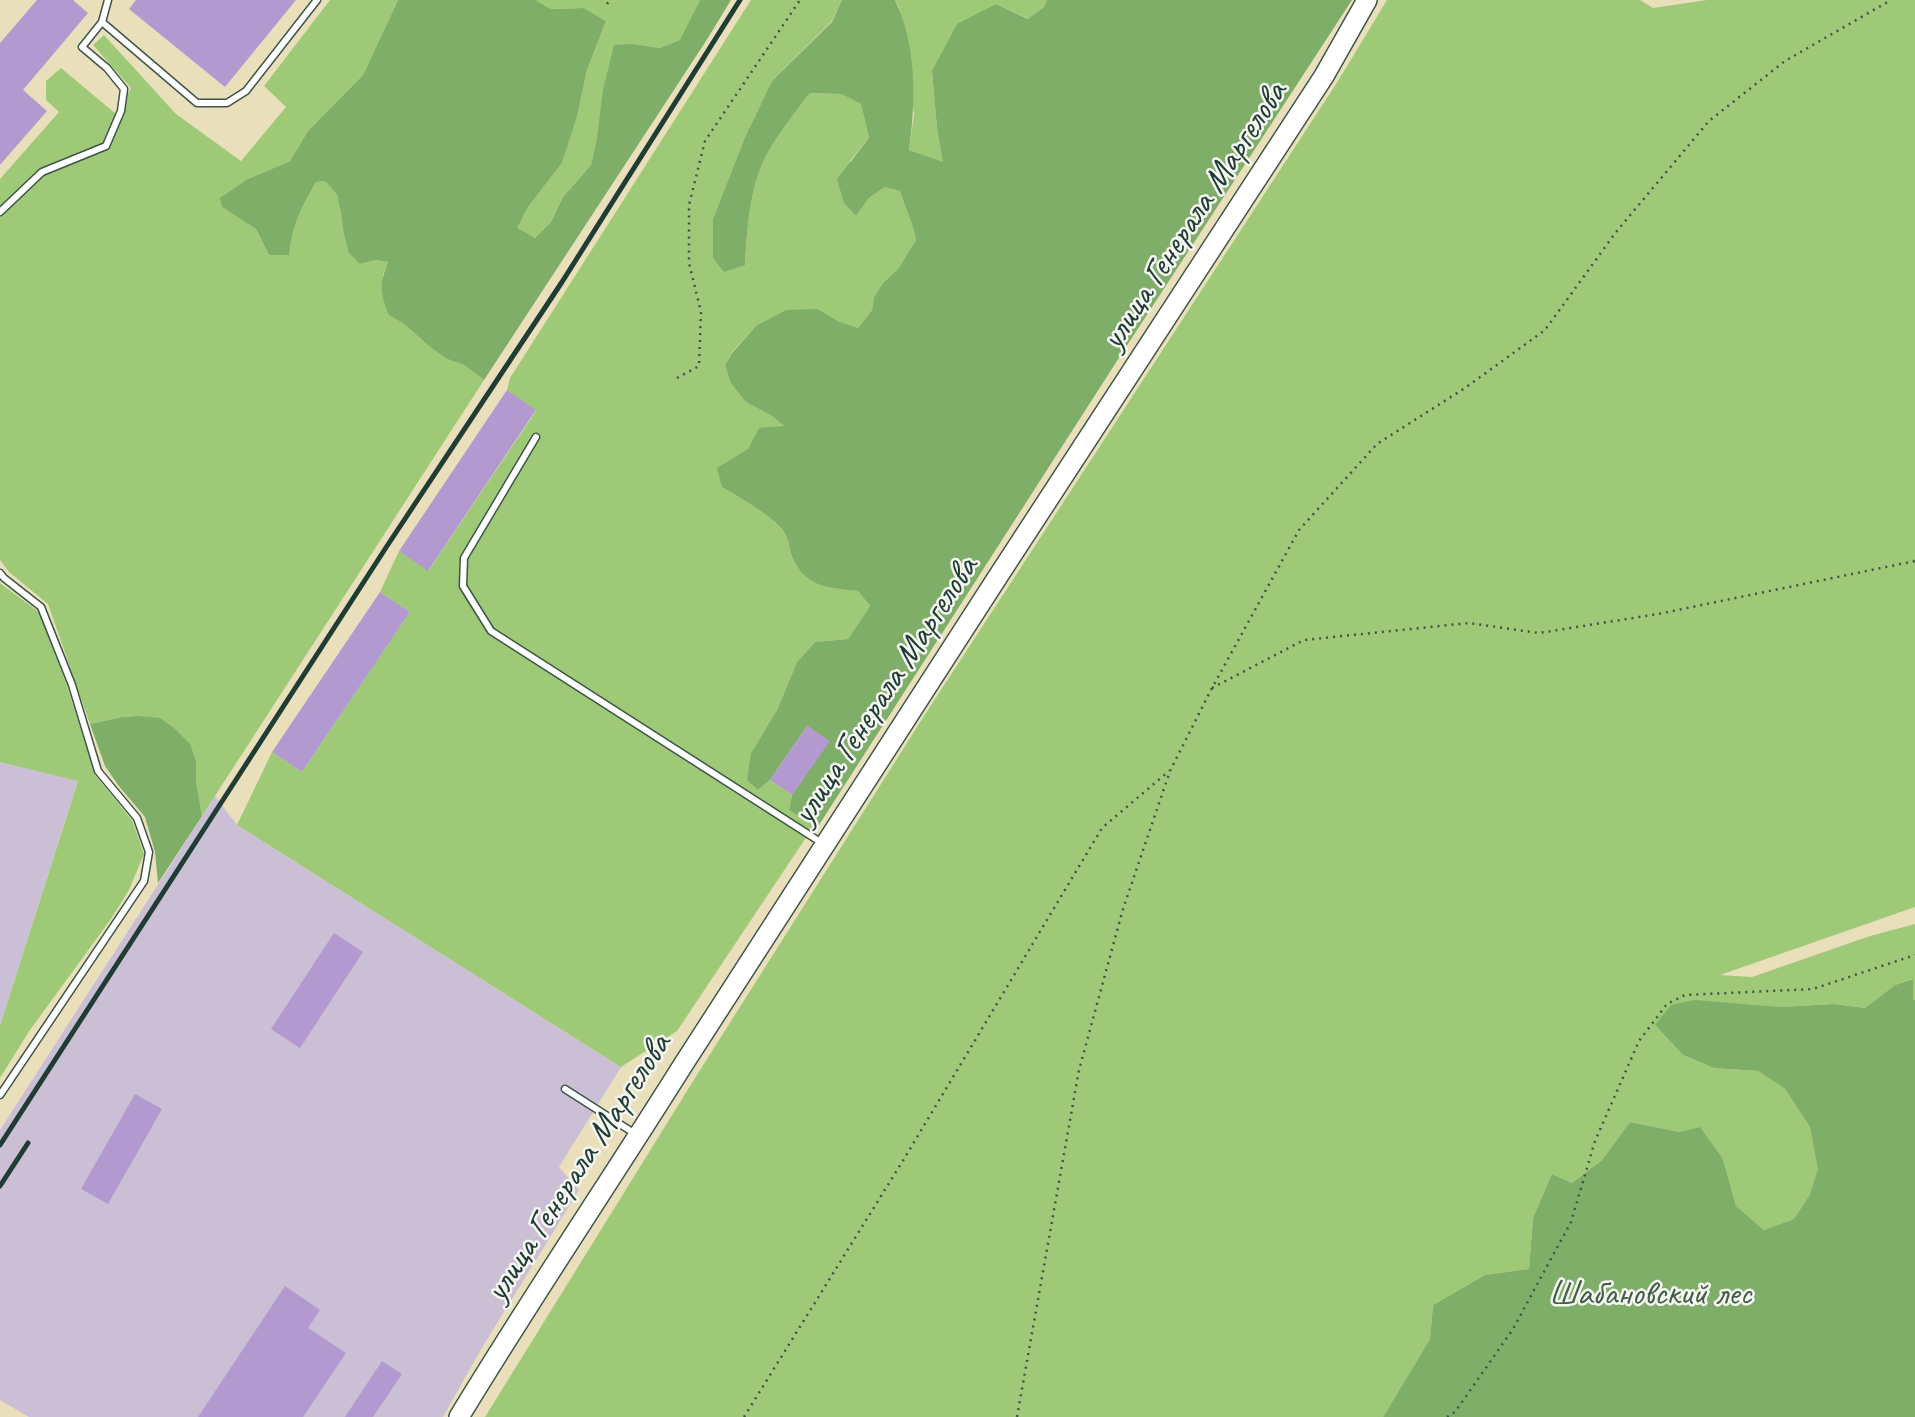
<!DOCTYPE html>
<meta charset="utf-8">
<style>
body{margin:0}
canvas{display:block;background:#e9e0bb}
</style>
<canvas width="1915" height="1417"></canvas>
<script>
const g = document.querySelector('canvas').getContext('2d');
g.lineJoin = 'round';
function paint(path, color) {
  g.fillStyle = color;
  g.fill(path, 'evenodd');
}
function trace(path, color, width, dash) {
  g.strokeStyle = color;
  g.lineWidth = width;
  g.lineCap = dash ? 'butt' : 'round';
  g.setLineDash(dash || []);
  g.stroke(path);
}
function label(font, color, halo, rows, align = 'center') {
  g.font = font + ' Caveat,sans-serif';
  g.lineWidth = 5;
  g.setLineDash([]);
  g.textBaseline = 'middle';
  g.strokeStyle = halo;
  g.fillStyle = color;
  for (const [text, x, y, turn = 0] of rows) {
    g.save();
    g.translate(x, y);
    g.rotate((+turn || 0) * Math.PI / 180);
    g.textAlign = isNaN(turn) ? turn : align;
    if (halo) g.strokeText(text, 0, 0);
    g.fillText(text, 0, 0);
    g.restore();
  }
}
paint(new Path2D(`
 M0,762l78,18 -78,246z
 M215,796l22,29 384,242 -62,100 20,23 -99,161 -37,66h-414l-29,-17v-270z`), '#cbbfd5');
paint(new Path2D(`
 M330,0h68l-35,75 -55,56 -18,30 -42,18 -26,28 34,22 13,26h19l3,-22 12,-27 13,-24 9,-1 12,14 23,69 16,-4 12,2 -5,13 6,40 15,9 26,23 17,12 17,6 20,15 -282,436 -6,-35v-20l-59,-45 -15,1 -32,7 -42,-120 -39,-32 -9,-12v-381l59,-67 -13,-12v-19l15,-13 55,46 15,-26 -38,-43 11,-10 72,79 65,47 45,-54 -22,-21z
 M538,0h162l-19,40 -21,8 -27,-4 -36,94 -6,27 -28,32 -12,25 -16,16 -19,-9 12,-22 34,-44 15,-46 10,-47 19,-49 -22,-13 -33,1 -16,-8z
 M751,0h91l-10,21 -60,60 -27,56 -32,82 32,46c2,-34 4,-71 18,-103 12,-25 30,-47 47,-69l31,1 20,10 8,34 -19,23 6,55 13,-18 16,-11 15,4c5,17 13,32 16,49l-18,29 -15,14 -9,14 -2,13 -14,18 -20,-7 -20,-12 -62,17 -24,26 -7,13 21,37 26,14 13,11 -26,2 -11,20 -26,38c14,8 56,33 62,45 5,8 5,19 9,27 14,28 36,29 65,32l12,15 -22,33 -33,3 -18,20 -20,48 -26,43 7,37 12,-10 22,15 -3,15 28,18 -12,11 -128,192 -56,36 -384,-242 35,-73 30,20 108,-160 -30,-20 19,-41 30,19 107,-159 -29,-21 3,-12z
 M895,0h152l-3,7 -15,12 -33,-15 -64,67 5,57 7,35 -35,-13 5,-36 -15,-106z
 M1387,0h253l13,8 54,-8h208v907l-195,68 32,2 118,-41 45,-12v76h-2l-1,-21 -17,6 -30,23 -31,-4 -54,3 -125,18 28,30 31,13 44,3 27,18 25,38 9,42 -9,25 -16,25 -30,11 -28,-24 -13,-47 -43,-27 -50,-10 -28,38 -30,23 -20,-9 -19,44 -4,51 -44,6 -52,30 -3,34 -47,78h-898l210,-339 229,-362 414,-635z
 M0,583l39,29 28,74 28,89 37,45 12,34 -15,36 -18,29 -81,111 -30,48v-52l78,-245 -78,-19z`), '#9eca78');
paint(new Path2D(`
 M398,0h140l-2,1 15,8 33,-1 22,13 -19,49 -10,47 -15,46 -34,44 -11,21 18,10 16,-16 12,-25 28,-32 6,-27 6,-48 11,-45 19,-1 27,4 20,-8 20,-40h31l-25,41 -222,339 -20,-15 -17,-6 -17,-12 -26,-23 -15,-9c-9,-23 -10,-29 -1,-53l-12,-2 -16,4 -11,-11 -5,-19 -3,-22 -4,-17 -12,-14 -9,1c-15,27 -24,43 -27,73h-20l-13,-26 -34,-22 -2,-9 28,-19 42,-18 18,-30 55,-56z
 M842,0h53c22,47 21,100 14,150l34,12 -6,-34 -5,-57 25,-47 39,-20 32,15 16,-12 3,-7h305l-228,350 -307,478 -28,-18 3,-15 37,-54 -22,-15 -37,54 -12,10 -11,-10 4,-27 26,-43 20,-48 18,-20 33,-3 22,-33 -12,-15c-29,-3 -51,-3 -65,-32 -4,-9 -4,-19 -9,-27 -6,-12 -48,-37 -62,-45l-5,-19 31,-19 11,-21 25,-2 -12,-10 -26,-14 -15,-19 -6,-18 7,-12 24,-27 30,-16 32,-1 20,12 20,7 14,-18 2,-13 9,-14 15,-14 18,-29c-3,-17 -11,-32 -16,-49l-15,-4 -16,11 -13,18 -12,-13 -7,-24 32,-41 -8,-34 -20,-10 -31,-1c-17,22 -35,44 -47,69 -14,32 -16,69 -18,103l-21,7 -11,-14v-39l32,-82 27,-56 60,-59z
 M137,716l23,2 14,10 16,16 6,17v20l6,35 -44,67 -3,-31 -10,-35 -27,-32 -13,-19 -15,-42 32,-7z
 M1913,979v21h2v417h-532l47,-78 3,-34 52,-30 44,-6 4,-51 19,-44 20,9 30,-23 28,-38 50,10 20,-5 23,32 13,47 28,24 30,-11 16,-25 8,-25 -8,-42 -25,-38 -27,-18 -44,-3 -31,-13 -28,-30 16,-20 23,-5 86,7 54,-3 31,4 30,-23z`), '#7eae68');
paint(new Path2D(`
 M37,0h36l15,13 -65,77 24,21 -47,54v-122z
 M136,0h160l-71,87 -96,-78z
 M507,390l29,20 -108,161 -29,-20z
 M380,592l30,20 -108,160 -30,-20z
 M807,726l23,15 -38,54 -22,-15z
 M334,933l29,19 -63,96 -29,-19z
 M135,1094l27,15 -54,95 -27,-15z
 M285,1286l35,24 -12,18 38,25 -43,64h-105z
 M382,1361l20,13 -29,43h-28z`), '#b299cf');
const lane = new Path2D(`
 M102,22l95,81h30l19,-12 71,-91
 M0,212l42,-40 64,-26 15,-35 3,-22 -17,-21 -25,-21 20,-25 6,-22
 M536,437l-72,121 -1,28 28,45 331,212
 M0,573l4,5 37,29 31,78 26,86 39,47 12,34 -5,29 -144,214
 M565,1089l72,46`);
const secondary = new Path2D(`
 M459,1417c72,-119 150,-234 224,-352 211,-331 427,-660 641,-989l43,-76`);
trace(lane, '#3d5548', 9);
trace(secondary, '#3d5548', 22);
trace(new Path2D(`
 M607,4l3,-4
 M677,378l22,-12 2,-54 -12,-49v-58l16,-64 95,-141
 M1212,688l92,-48 165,-17 70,10 119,-19 257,-53
 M744,1417l160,-258 198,-331 67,-57
 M1017,1417l62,-347 44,-161 47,-138 42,-83 87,-158 78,-86 88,-56 80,-58 71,-98 93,-111 76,-60 106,-61
 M1447,1417l8,-5 58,-83 58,-107 24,-81 44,-100 28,-37 18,-9 128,-6 102,-34`), '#3d5548', 2.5, [2, 5]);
trace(lane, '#fff', 6);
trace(secondary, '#fff', 19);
trace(new Path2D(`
 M0,1145l387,-599 175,-264 178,-282
 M0,1186l28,-43`), '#1f3d34', 5);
label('35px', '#1f3d34', '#f6f6f2', [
 ["улица Генерала Маргелова",1195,216,-57],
 ["улица Генерала Маргелова",886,691,-57],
 ["улица Генерала Маргелова",579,1168,-57]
]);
label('35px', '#3f6045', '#f6f6f2', [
 ["Шабановский лес",1650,1295]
]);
</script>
